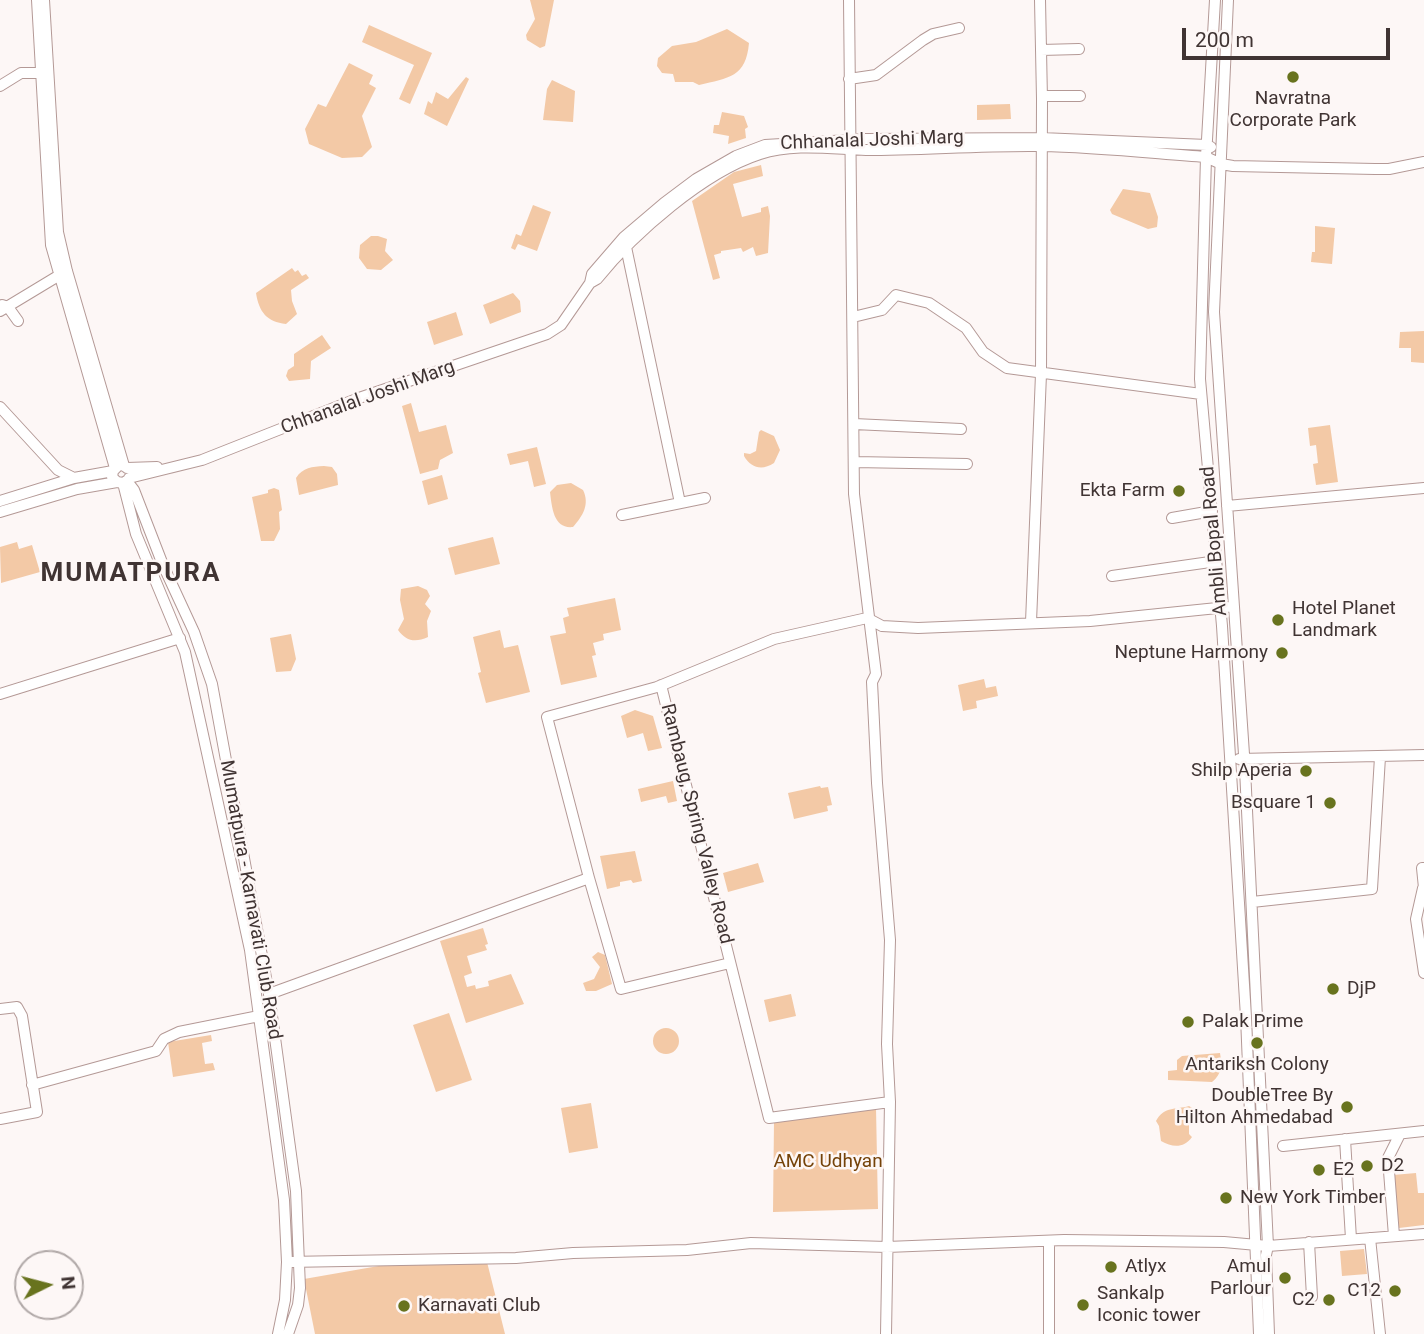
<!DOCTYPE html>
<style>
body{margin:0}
#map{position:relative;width:1424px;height:1334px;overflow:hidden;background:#fdf7f6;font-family:Roboto,sans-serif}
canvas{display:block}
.north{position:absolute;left:14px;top:1250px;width:70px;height:70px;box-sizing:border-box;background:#fdf7f6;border:2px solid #b1a9a8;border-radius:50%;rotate:84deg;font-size:19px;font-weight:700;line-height:28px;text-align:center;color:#403433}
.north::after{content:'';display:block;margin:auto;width:24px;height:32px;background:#68731e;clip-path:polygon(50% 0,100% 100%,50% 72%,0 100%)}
.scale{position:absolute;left:1182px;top:28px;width:208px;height:32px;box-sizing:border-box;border:4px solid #403433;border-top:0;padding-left:9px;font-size:21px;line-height:24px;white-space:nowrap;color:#403433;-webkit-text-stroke:5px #fdf7f6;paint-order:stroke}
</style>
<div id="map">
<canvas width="1424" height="1334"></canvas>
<div class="north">N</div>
<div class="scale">200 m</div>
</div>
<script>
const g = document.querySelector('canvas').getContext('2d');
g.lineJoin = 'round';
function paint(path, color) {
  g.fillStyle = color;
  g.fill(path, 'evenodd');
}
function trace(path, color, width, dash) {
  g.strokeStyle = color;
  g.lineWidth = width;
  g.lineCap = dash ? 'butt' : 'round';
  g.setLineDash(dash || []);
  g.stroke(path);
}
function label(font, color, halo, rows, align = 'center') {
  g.font = font + ' Roboto,sans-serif';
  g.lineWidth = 5;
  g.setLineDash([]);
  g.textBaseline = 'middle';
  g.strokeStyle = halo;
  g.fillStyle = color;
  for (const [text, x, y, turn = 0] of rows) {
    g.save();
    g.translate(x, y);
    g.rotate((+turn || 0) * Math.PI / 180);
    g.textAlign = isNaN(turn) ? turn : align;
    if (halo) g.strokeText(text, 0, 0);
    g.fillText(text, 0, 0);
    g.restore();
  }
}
paint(new Path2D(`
 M530,0h24l-9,46 -5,2 -13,-8 -1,-5 9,-16z
 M369,25l63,28 -22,51 -11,-5 15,-34 -52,-23z
 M727,29l22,14c-3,34 -20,35 -50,42l-6,-3h-18l-2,-8 -11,-1 -5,-7 1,-8 14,-12 24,-4z
 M349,63l24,12 -4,9 7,4 -14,28 10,31 -10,10 -20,1 -33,-14 -4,-15 13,-25 8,3z
 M466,77l3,2 -22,47 -23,-12 4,-13 4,3 4,-12 12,7z
 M552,80l23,11 -2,31 -30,-2 4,-31z
 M1010,104l1,15 -34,1v-15z
 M722,112l22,4 4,11 -3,2 1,9 -18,6 1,-8 -16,-3 1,-8h5z
 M761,165l2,11 -30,8 9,33 19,-5v-4l7,-2 2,10 -2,37 -12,3 -3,-9 -10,5 -2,-4 -20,3v2l-7,2 6,23 -7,2 -21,-79 42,-29z
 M1123,189l27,4 8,24 -1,10 -9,2 -36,-15 -2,-4z
 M533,205l18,7 -14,39 -19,-7 -3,6 -4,-2 5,-14 5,2z
 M1315,226l20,2 -3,36 -21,-2 1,-10h3z
 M371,236h7l9,3 -2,12 8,9 -12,10 -14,-1 -8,-11 1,-13z
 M292,268l3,4 3,-2 4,6 4,-2 3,4 -18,12 1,11 5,13 -11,10c-19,-2 -27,-12 -30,-31z
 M513,293l7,8 1,11 -31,12 -7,-19z
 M456,312l7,23 -29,10 -7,-23z
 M1424,331v32l-13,-1v-14h-12l1,-16z
 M322,335l9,13 -20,13 -1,18 -21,2 -3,-5 2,-6 6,-4v-12z
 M411,403l8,29 27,-7 7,28 -13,7 -2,9 -18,5 -18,-68z
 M1330,425l8,57 -22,3 -3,-21 5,-1 -2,-18 -6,1 -2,-18z
 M761,430l13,6 6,14 -6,13c-12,8 -23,5 -30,-7v-3l6,1 6,-3 3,-19z
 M537,447l9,37 -12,3 -6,-26 -18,4 -3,-11z
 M324,466l8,1 5,7 1,11 -39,10 -3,-17c7,-11 16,-11 28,-12z
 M442,475l6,24 -20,6 -6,-24z
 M571,483l12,7c7,14 0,26 -10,37 -19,2 -21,-18 -23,-35l7,-7z
 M274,488l5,2 3,20 -3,2 1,17 -6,12h-13l-9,-44 16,-4v-3z
 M493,537l7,27 -45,11 -7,-27z
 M17,542l2,7 13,-4 8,27 -39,11 -1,-36z
 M418,586l9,4 3,6 -5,8 6,7 -4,10 1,16c-13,6 -22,4 -30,-7l6,-11 -4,-19 1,-11z
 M615,598l6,32 -18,4 1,6 -11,3 3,12 -4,1 5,21 -36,8 -11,-49 16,-3 -3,-15 6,-2 -2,-8z
 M500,630l4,18 14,-3 12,47 -44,11 -8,-30 3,-1 -8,-35z
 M291,634l5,25 -5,12 -15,1 -6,-34z
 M984,679l2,9 10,-2 2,10 -22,5 1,7 -14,3 -5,-26z
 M635,710l18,6 9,32 -14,3 -5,-18 -16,5 -6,-22z
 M673,781l4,20 -9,2 -2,-7 -25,6 -3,-13z
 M820,786l1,2 7,-1 4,18 -5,1 1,5 -34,8 -6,-26z
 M635,851l7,30 -9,2 -2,-3 -11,2v4l-13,3 -7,-33z
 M758,863l6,19 -36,10 -5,-19z
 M483,928l5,16 -3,1 2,5 -20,6 5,17 -8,3 3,11 8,-2 1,4 13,-3 -1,-5 23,-7 13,30 -58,19 -26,-82z
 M598,952l7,3 7,29 -16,7h-10l-3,-8 11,-4 6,-12 -8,-10z
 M791,994l5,22 -27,6 -5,-22z
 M449,1013l23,67 -36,12 -23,-67z
 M653 1041a13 13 0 1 1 26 0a13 13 0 1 1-26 0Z
 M211,1035l1,6 -10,2 3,21 8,-1 2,7 -42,7 -5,-35z
 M1220,1053c2,12 2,21 -8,29l-44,-2v-9l9,-1v-10l5,-4z
 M591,1103l7,45 -29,5 -8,-45z
 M1189,1106l5,3 1,9 -6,4v12l3,3c-8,11 -19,11 -31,4l-2,-15 -3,-5c8,-15 19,-11 33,-15z
 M876,1108l2,101 -105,3 1,-91z
 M1416,1173l2,20h6v32l-25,3 -6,-53z
 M1364,1249l3,25 -25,2 -2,-25z
 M487,1262l18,72h-190l-11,-55 86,-15z`), '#f3c9a6');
const minor = new Path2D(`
 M37,0l14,245 64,223
 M44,0l14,232 9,39 57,195
 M849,0l5,494 22,180 -4,8 5,101 13,157 -3,104 3,58 -4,232
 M1215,0l-9,157 -6,222 22,247 24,391 13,317
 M1228,0l-14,312 31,457 23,477 -2,9 3,79
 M1041,50l38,-1
 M849,79l27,-4 47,-35 10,-6 26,-6
 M0,86l21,-13h20
 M1042,96h38
 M626,247l54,256
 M590,283l2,-9 32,-37 40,-34 32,-24 40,-23 29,-11 101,-6 175,-1 166,7 4,2
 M2,305l6,2 10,14
 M0,311l63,-38
 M853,317l29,-7 14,-15 33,8 37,25 17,24 24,16 194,26
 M0,407l58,63 16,8
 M854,424l107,5
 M854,462l113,2
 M127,468l30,-1
 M113,471l-1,6 5,5 6,1 5,-3
 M129,478l73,-18 157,-62 188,-64 14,-9 29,-42 7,-4c37,-46 107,-107 163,-125 33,-11 72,-5 106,-4 58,0 117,-5 175,-4 55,1 110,7 165,11l15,7 12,2 142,3h14l35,-7
 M127,481l7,9 29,75 31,67 18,52 57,310 27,197 4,97 -2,17 -10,29
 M123,483l13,51 49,118 65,298 34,250 3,62 -2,38 -7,34
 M0,501l74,-23 39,-7 6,-6
 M1227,506l197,-18
 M0,512l77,-23 40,-7
 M622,515l83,-17
 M1172,518l40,-7
 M1112,576l105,-15
 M1031,622l10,-248 1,-275 -2,-99
 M661,685l108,433 121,-16
 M0,694l180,-56
 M1239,759l185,-4
 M1424,868h-2l2,20
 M589,878l32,111 109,-26
 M1423,888l-7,31 8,54
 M1252,902l120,-13 8,-132
 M269,994l320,-116 -42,-161 110,-30 117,-48 93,-21 15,8 36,2 172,-7 137,-14
 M0,1009l17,-2 5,9 15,96 -37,7
 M32,1085l124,-34 8,-12 15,-7 80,-16
 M1345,1139l6,100
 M1283,1146l141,-15
 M1394,1236l-6,-78 12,-24
 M1370,1238l10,96
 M1309,1242l3,55
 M287,1262l229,-4 57,-5 114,-3 64,-7 136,4 177,-7 160,2 44,4 156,-12
 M1049,1334v-93`);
trace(minor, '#b49996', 12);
trace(minor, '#fff', 10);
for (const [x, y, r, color] of [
 [1293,77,7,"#68731e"],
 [1179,491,7,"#68731e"],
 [1278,620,7,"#68731e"],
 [1282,653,7,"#68731e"],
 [1306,771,7,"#68731e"],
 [1330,803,7,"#68731e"],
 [1333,989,7,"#68731e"],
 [1188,1022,7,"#68731e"],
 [1257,1043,7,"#68731e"],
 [1347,1107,7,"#68731e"],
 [1367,1166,7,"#68731e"],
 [1319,1170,7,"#68731e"],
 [1226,1198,7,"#68731e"],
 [1111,1267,7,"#68731e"],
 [1285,1278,7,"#68731e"],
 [1395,1291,7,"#68731e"],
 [1329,1300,7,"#68731e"],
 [1083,1305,7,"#68731e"],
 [404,1306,7,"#68731e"]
]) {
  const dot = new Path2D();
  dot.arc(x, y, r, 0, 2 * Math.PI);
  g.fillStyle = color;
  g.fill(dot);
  trace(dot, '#fdf7f6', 2.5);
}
label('19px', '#403433', '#fdf7f6', [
 ["Navratna",1293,99,"center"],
 ["Corporate Park",1293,121,"center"],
 ["Ekta Farm",1165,491,"right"],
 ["Hotel Planet",1292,609],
 ["Landmark",1292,631],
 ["Neptune Harmony",1268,653,"right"],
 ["Shilp Aperia",1292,771,"right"],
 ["Bsquare 1",1316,803,"right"],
 ["DjP",1347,989],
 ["Palak Prime",1202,1022],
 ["Antariksh Colony",1257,1065,"center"],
 ["DoubleTree By",1333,1096,"right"],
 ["Hilton Ahmedabad",1333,1118,"right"],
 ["D2",1381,1166],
 ["E2",1333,1170],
 ["New York Timber",1240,1198],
 ["Atlyx",1125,1267],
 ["Amul",1271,1267,"right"],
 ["Parlour",1271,1289,"right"],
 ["C12",1381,1291,"right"],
 ["Sankalp",1097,1294],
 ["Iconic tower",1097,1316],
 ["C2",1315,1300,"right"],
 ["Karnavati Club",418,1306]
], 'left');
label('19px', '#403433', '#fdf7f6', [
 ["Chhanalal Joshi Marg",872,141,-2],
 ["Chhanalal Joshi Marg",368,398,-20],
 ["Ambli Bopal Road",1215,541,-95],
 ["Rambaug, Spring Valley Road",696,824,76],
 ["Mumatpura - Karnavati Club Road",250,900,80]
]);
label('19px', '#754309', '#fdf7f6', [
 ["AMC Udhyan",828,1162]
]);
g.letterSpacing = '2px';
label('bold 26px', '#403433', '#fdf7f6', [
 ["MUMATPURA",131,574]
]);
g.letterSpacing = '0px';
</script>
